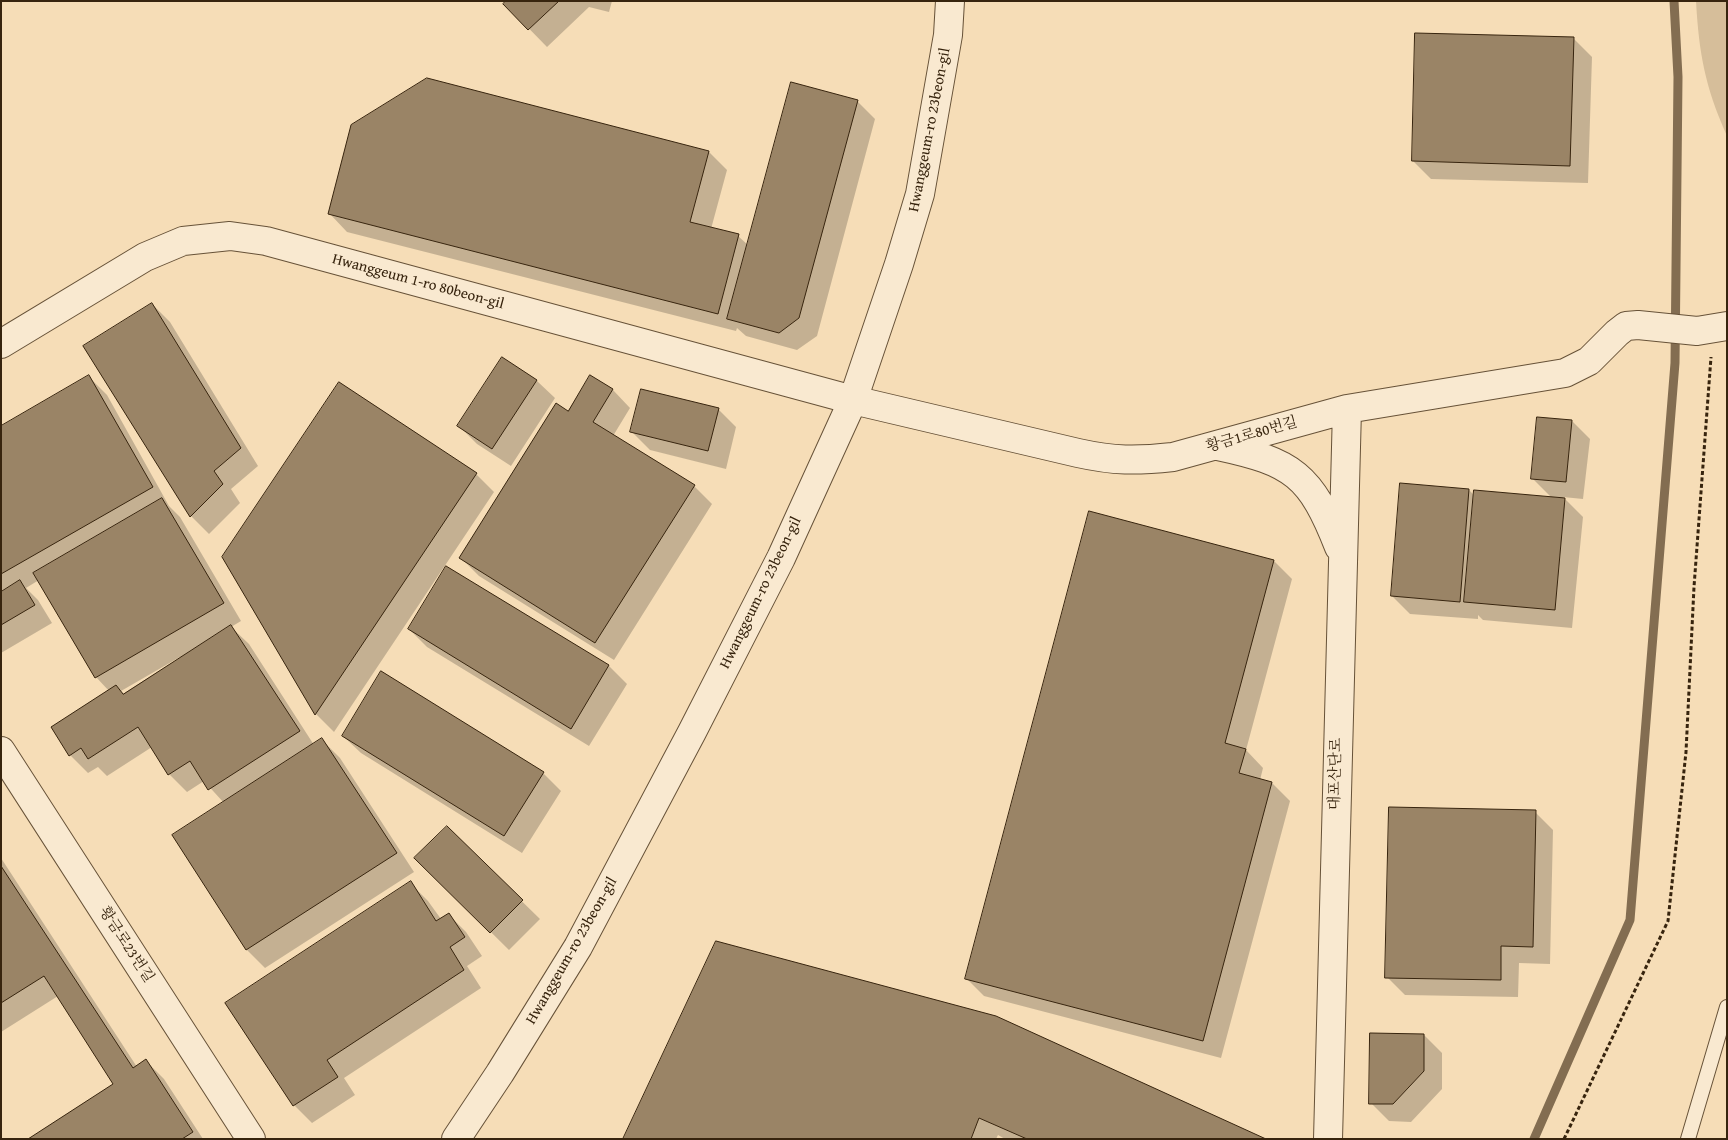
<!DOCTYPE html>
<meta charset="utf-8">
<style>
body{margin:0}
#map{position:relative;width:1728px;height:1140px;overflow:hidden;background:#f6ddb7;font-family:"Gentium Book Plus",serif}
canvas{display:block}
.frame{position:absolute;inset:0;border:2px solid #37240e;pointer-events:none}
</style>
<div id="map">
<canvas width="1728" height="1140"></canvas>
<div class="frame"></div>
</div>
<script>
const g = document.querySelector('canvas').getContext('2d');
g.lineJoin = 'round';
function paint(path, color) {
  g.fillStyle = color;
  g.fill(path, 'evenodd');
}
function trace(path, color, width, dash) {
  g.strokeStyle = color;
  g.lineWidth = width;
  g.lineCap = dash ? 'butt' : 'round';
  g.setLineDash(dash || []);
  g.stroke(path);
}
function label(font, color, halo, rows, align = 'center') {
  g.font = font + ' "Gentium Book Plus","Noto Serif KR",serif';
  g.lineWidth = 5;
  g.setLineDash([]);
  g.textBaseline = 'middle';
  g.strokeStyle = halo;
  g.fillStyle = color;
  for (const [text, x, y, turn = 0] of rows) {
    g.save();
    g.translate(x, y);
    g.rotate((+turn || 0) * Math.PI / 180);
    g.textAlign = isNaN(turn) ? turn : align;
    if (halo) g.strokeText(text, 0, 0);
    g.fillText(text, 0, 0);
    g.restore();
  }
}
paint(new Path2D(`
 M1696,1h31v135c-22,-49 -28,-82 -31,-135z`), '#d6be9a');
paint(new Path2D(`
 M508,1h104l-3,11 -20,-5 -42,40 -42,-43z
 M1574,39l18,18 -4,126 -157,-4 -18,-18z
 M857,101l18,18 -58,217 -20,14 -51,-14 -9,-8 -1,3 -389,-99 -17,-18 379,-62 18,18 -16,59 27,7 10,9z
 M152,304l18,18 88,144 -27,23 9,14 -31,31 -18,-18 -107,-170z
 M502,359l35,22 18,17 -44,68 -34,-22 -18,-18z
 M89,377l18,18 62,111 11,11 61,104 -10,6 18,17 65,101 8,-5 18,18 74,114 -149,96 -18,-18 -74,-114 51,-33 -20,-22 -17,11 -18,-18 -17,-27 -45,29 -9,-9 -10,6 -18,-18 39,-64 -13,-14 -57,-97 -13,8 12,12 14,23 -51,30v-226zM180,657l1,1 -56,37 -4,-4z
 M591,377l22,13 17,18 -17,28 81,50 18,18 -98,156 -135,-84 -18,-18 107,-146z
 M340,384l136,90 18,18 -160,240 -18,-18 -92,-157z
 M718,409l18,18 -10,42 -76,-19 -18,-18z
 M1572,421l18,18 -7,60 -20,-2 20,20 -11,111 -89,-8 -5,-5v4l-68,-5 -18,-18 77,-106 6,6 77,2 -20,-20z
 M1274,561l18,18 -46,171 17,18 -3,12 12,3 18,18 -69,257 -237,-62 -18,-18z
 M447,568l162,98 18,18 -38,62 -162,-99 -18,-18z
 M343,736l200,37 18,18 -39,62 -161,-100z
 M1535,812l18,18 -3,134 -31,-1 -1,34 -113,-2 -18,-18z
 M447,828l93,91 -31,31 -93,-92z
 M1,858l136,209 9,-6 18,18 39,60h-173l85,-55 -57,-88 -57,36z
 M410,883l18,18 13,18 7,-5 18,18 16,24 -15,10 14,22 -137,90 11,17 -43,28 -18,-18z
 M717,943l546,196h-258l-7,-4 -2,4h-371z
 M1424,1035l18,18v36l-31,33 -22,-1 -18,-18z`), '#0003');
trace(new Path2D(`
 M1534,1139l96,-219 45,-557 3,-286 -4,-76`), '#836d51', 9);
const building = new Path2D(`
 M506,1h53l-31,29 -25,-26z
 M1415,33l159,4 -4,129 -158,-5z
 M427,78l282,73 -19,71 49,12 -21,80 -390,-100 23,-89z
 M791,82l67,18 -59,218 -20,15 -52,-14z
 M152,303l89,145 -27,23 9,13 -33,33 -107,-171z
 M502,357l35,23 -45,69 -35,-23z
 M89,375l64,112 -152,87v-148z
 M590,375l23,14 -20,33 102,63 -100,158 -136,-85 97,-155 12,8z
 M339,382l138,91 -162,242 -93,-158z
 M641,389l78,19 -11,43 -78,-19z
 M1537,417l35,3 -6,62 -35,-3z
 M1400,483l69,6 -9,113 -69,-6z
 M1474,490l91,8 -10,112 -91,-8z
 M162,498l62,105 -129,75 -62,-105z
 M1089,511l185,49 -49,183 21,6 -7,24 33,9 -69,259 -238,-62z
 M446,566l163,99 -38,64 -163,-100z
 M20,580l15,25 -34,20v-33z
 M231,625l69,106 -92,59 -18,-29 -22,14 -30,-48 -50,32 -7,-11 -12,8 -18,-29 65,-42 7,9z
 M381,671l163,101 -40,64 -162,-100z
 M322,738l75,115 -151,97 -74,-115z
 M1389,807l147,3 -3,137 -32,-1v34l-116,-2z
 M447,826l76,74 -33,33 -76,-75z
 M1,866l132,202 13,-9 47,73 -11,7h-154l85,-55 -69,-108 -43,27z
 M411,881l25,40 13,-8 16,24 -15,10 14,23 -137,90 11,17 -45,29 -68,-103z
 M716,941l280,75 270,123h-239l-48,-21 -8,21h-348z
 M1370,1033l54,1v37l-31,33h-24z`);
paint(building, '#9a8466');
trace(building, '#37240e', 1);
const service = new Path2D(`
 M1688,1139l39,-132`);
const minor = new Path2D(`
 M1,344l144,-87 38,-16 47,-5 36,5 587,159 225,53c36,8 58,8 95,4l174,-48 218,-36 24,-12 28,-28 9,-7 12,-1 59,6 30,-5
 M1218,446c75,16 93,29 121,101
 M1,751l250,388
 M1328,1139l19,-730`);
const tertiary = new Path2D(`
 M456,1139l44,-66 78,-126 114,-215 89,-174 72,-158 46,-136 21,-70 28,-159 2,-34`);
trace(service, '#675238', 16);
trace(minor, '#675238', 30);
trace(tertiary, '#675238', 30);
trace(new Path2D(`
 M1564,1139l104,-218 18,-169 8,-165 17,-230`), '#37240e', 3, [4, 2.5]);
trace(service, '#f9e9d0', 14);
trace(minor, '#f9e9d0', 28);
trace(tertiary, '#f9e9d0', 28);
label('15px', '#37240e', '#f9e9d0', [
 ["Hwanggeum-ro 23beon-gil",930,130,-79],
 ["Hwanggeum 1-ro 80beon-gil",418,282,15],
 ["황금1로80번길",1252,435,-16],
 ["Hwanggeum-ro 23beon-gil",761,593,-64],
 ["대포산단로",1336,774,-89],
 ["황금로23번길",126,945,57],
 ["Hwanggeum-ro 23beon-gil",572,951,-60]
]);
</script>
